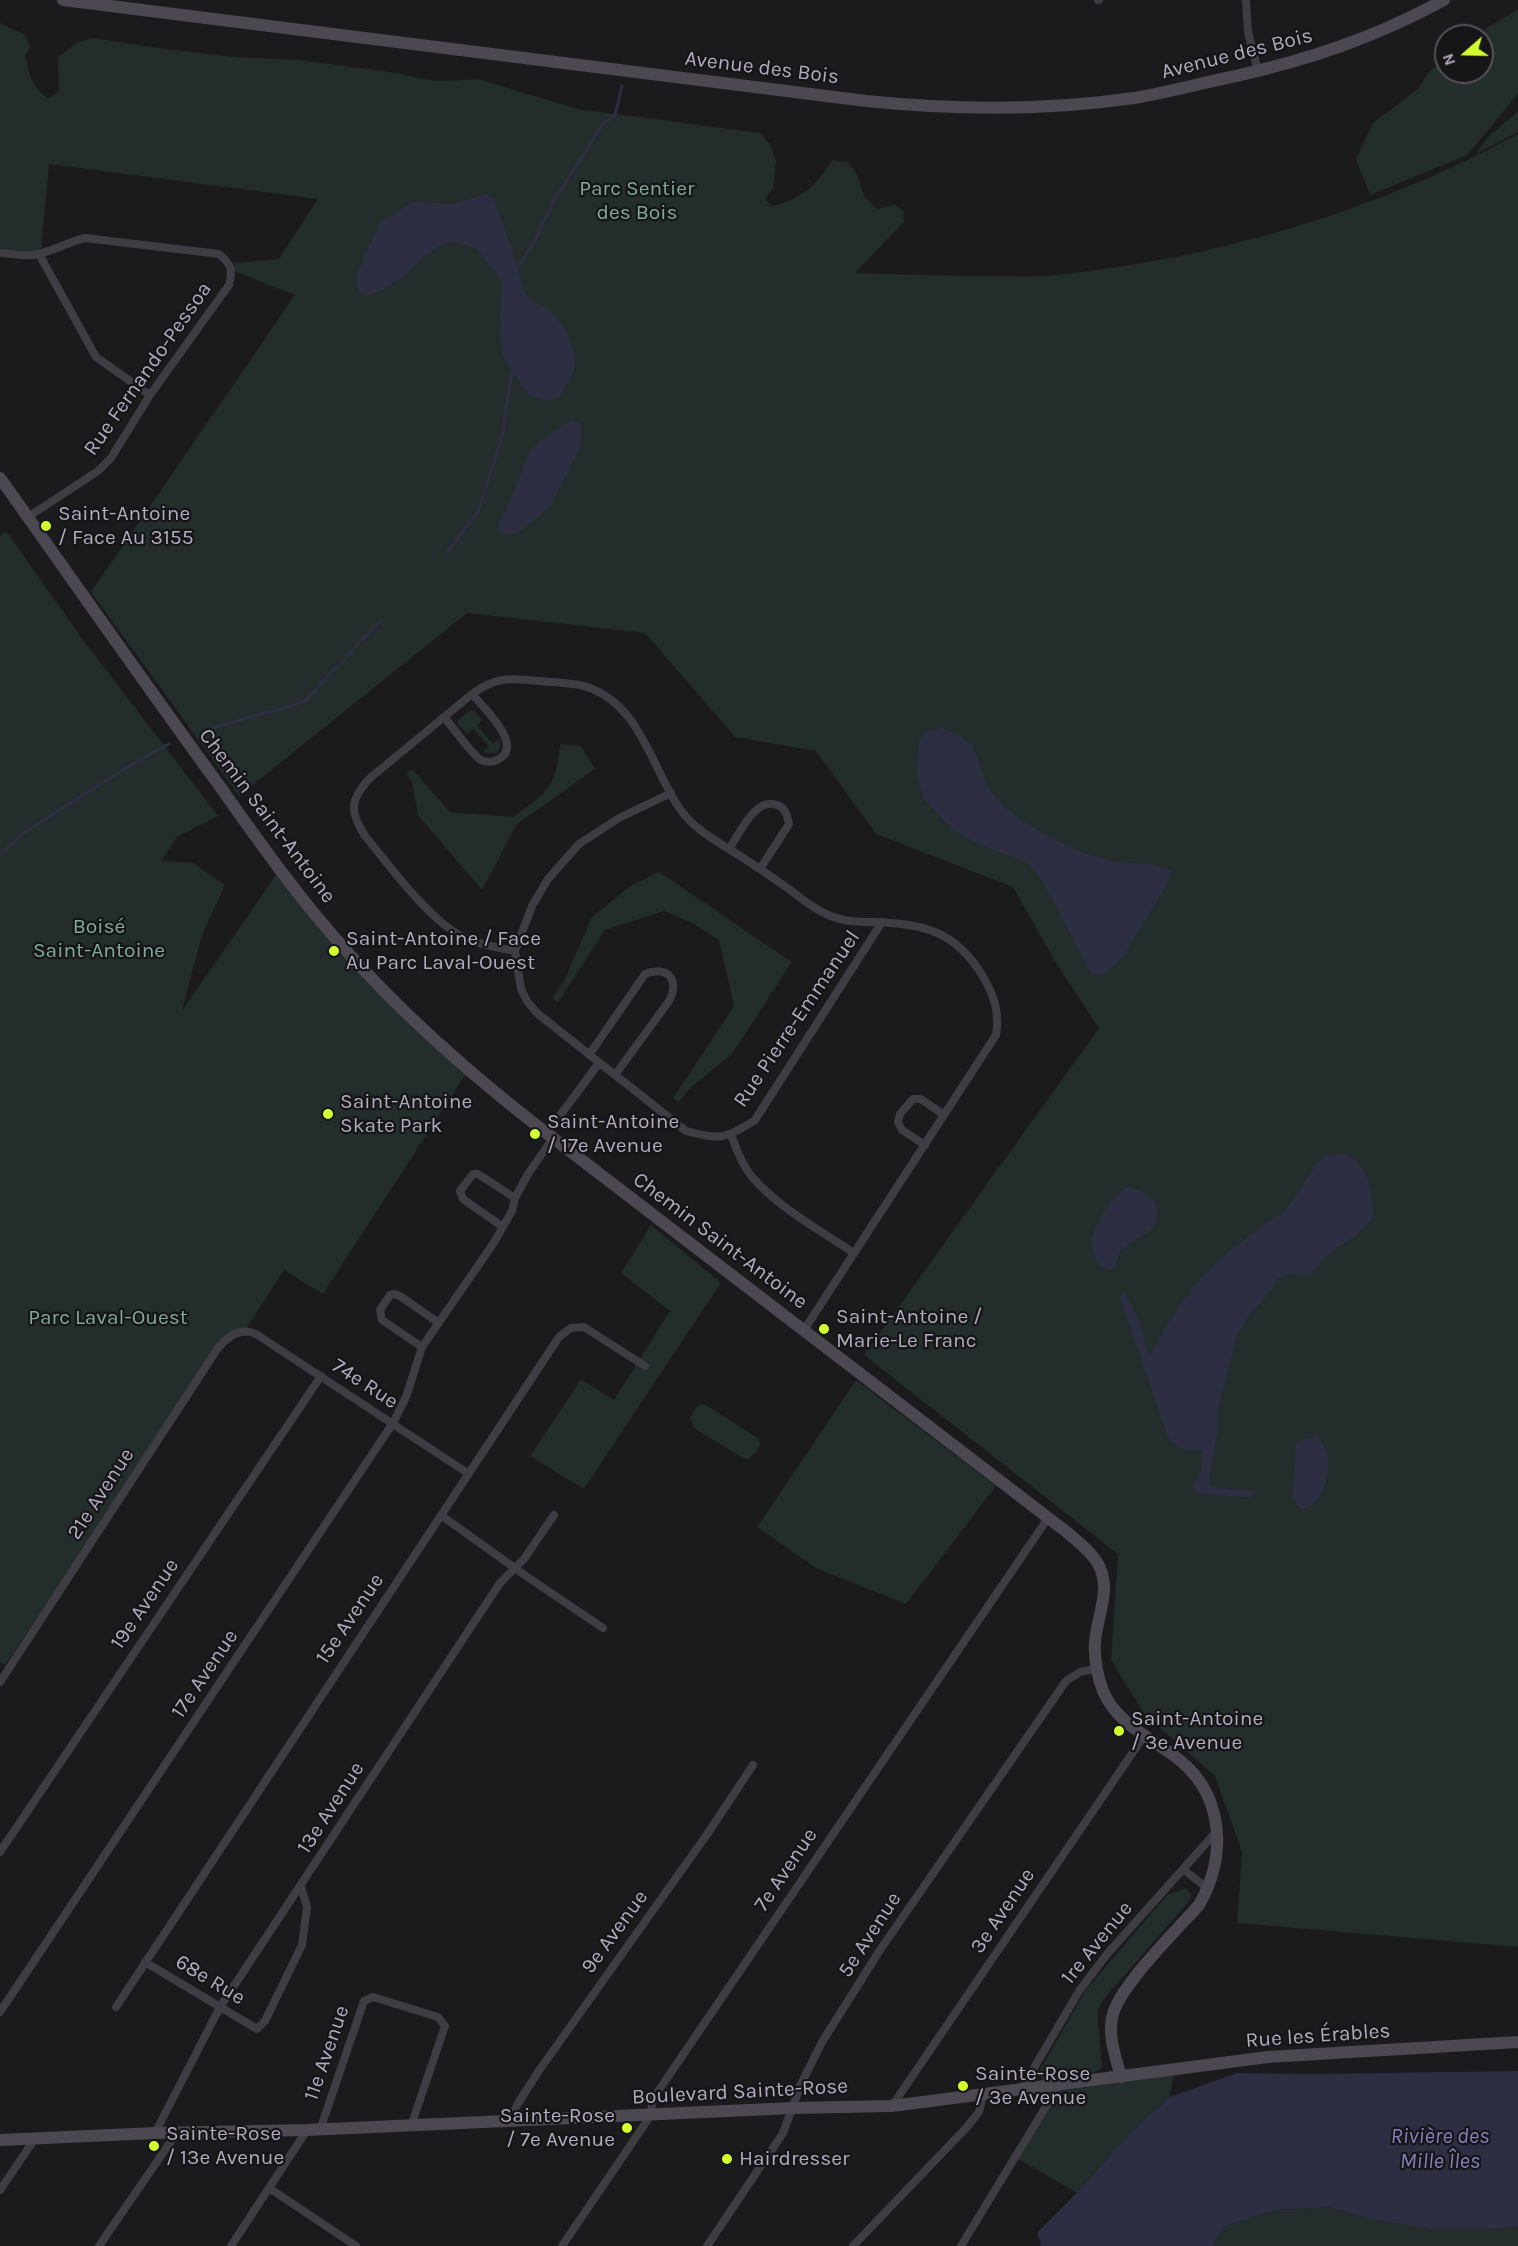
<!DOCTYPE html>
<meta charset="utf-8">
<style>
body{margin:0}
#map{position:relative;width:1518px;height:2246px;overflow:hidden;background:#1b1a1d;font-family:Karla,sans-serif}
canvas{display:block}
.north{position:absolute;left:1434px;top:24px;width:60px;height:60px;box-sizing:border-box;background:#161518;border:2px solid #54515a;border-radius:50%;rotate:250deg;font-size:16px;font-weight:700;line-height:24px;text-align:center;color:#b0abbd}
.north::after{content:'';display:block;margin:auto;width:21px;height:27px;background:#d2ff2f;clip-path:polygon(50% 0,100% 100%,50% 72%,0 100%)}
</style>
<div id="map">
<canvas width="1518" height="2246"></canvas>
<div class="north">N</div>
</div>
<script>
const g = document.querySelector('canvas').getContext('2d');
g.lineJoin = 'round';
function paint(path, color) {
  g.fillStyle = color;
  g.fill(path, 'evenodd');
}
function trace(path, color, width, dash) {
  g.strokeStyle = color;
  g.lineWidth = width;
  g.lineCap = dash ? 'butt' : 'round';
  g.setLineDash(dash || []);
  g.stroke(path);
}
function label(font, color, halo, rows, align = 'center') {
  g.font = font + ' Karla,sans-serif';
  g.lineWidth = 4.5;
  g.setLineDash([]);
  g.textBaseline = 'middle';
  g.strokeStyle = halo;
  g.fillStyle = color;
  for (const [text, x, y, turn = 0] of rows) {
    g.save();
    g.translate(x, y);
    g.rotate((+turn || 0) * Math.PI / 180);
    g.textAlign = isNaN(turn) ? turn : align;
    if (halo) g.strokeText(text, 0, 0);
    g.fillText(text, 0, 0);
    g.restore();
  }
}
paint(new Path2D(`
 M1518,9v84l-27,34 -24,28 -97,40 -14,-36 17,-36 45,-34 10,-16 18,-16v15h36v-36h-8z
 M0,23l25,12 6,12 -6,9c6,22 5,29 24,43l10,-8 -1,-34 20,-15 16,-4 64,10 78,9 64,3 96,13 32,7 18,1 32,-2 100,30 182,24 10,11 6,16 -3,28 -8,11 7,7c32,-7 42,-20 61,-46l15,2 10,14 6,20 13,13 18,-4 8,6 1,11 -49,51c46,1 91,3 137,3 18,0 36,1 54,0 164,-16 327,-63 472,-142v1813l-281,-24 5,-71 -27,-76 -71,-62 -33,-54 7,-106 -254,-199 235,-327 -46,-70 -40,-71 -137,-53 -60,-83 -81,-14 -90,-104 -178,-20 -228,183 -148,-204 204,-297 -61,-24v-8l45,-4 39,-60 -269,-35 -8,87 -24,2 -17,-3z
 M1518,111v21l-42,22 11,-16z
 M6,531l75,106 137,179 -41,21 -16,24 32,2 32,22 -23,50 -20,76 98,-142 62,78 129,119 -148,228 -39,-24 -39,61 -15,4 -29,40 -196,290 -5,-3v-1126z
 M471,710l4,1 7,9 -5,6 16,18 6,-6 2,7 -5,9 -13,-2 6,-6 -16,-17 -6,5 -9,-10v-4z
 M560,744l21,2 14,23 -78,55 -35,66 -64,-75 -6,-33 -6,-8 6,-5 38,43 63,5c34,-24 43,-29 47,-73z
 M659,872l133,90 -61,93 -41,33 -11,14 -6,-4 61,-92 -15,-66 -25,-16 -30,-13 -59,19 -47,72 -6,-4 13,-19 27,-62 37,-30z
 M651,1225l70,58 -137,206 -54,-33 51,-77 33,21 56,-89 -49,-38z
 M856,1380l140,106 -90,118 -88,-35 -61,-42z
 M700,1405h6l51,33 3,5c-1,7 -6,13 -13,16l-6,-2 -47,-29 -4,-9 6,-12z
 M1186,1888l5,6 -1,6 -88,101 -4,9v11l4,43 -1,4 -5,4 -53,8 -5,-7 47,-82 82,-96z
 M1174,2072l-4,25 -39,35 -54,61 -62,-36 44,-72z
 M1327,2207c68,19 121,26 191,20v19h-306l13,-20 52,-16z`), '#232d2b');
paint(new Path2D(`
 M487,194l7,6 14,38 16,53 7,9 18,10 15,17 10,25 1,14 -4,12 -13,20 -13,2 -16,-5 -26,-38 -3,-24 2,-51 -25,-33 -21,-7 -12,2 -15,9 -20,19 -26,18 -17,6 -8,-5 -2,-15 24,-54 34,-20 38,2z
 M571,420l6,2 5,7 -2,19 -30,59 -33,26 -11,2 -6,-3 -1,-10 10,-17 20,-52 11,-12z
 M943,728c10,5 23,9 30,20 6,10 8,24 13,35 9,16 23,30 38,39 28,17 62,35 94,40 19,3 37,-1 54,9l-8,18 -40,66 -20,19 -12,1 -49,-93 -16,-20 -45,-16 -30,-17 -29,-31 -6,-25 2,-31 6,-10z
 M1346,1154c23,12 27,38 27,63 -18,27 -46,28 -62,59l-21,-2 -12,5 -16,23 -11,10 -14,23 -19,75v20l-9,47 1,10 42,4 1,7 -55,-5 -6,-5 9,-17 2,-20c-16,-1 -24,0 -35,-14l-49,-143 5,-2c7,11 13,23 17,35 4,10 2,20 9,27l27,-45 31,-39 29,-25 51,-37 29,-44 10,-9z
 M1129,1187l11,3 15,12c9,33 -17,31 -32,47 -7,6 -4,14 -11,21l-12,-3c-4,-8 -9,-17 -8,-27 1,-14 23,-49 37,-53z
 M1316,1436c21,13 14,68 -13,73l-6,-4 -4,-9 3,-54z
 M1518,2071v156l-28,2h-59l-60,-10 -44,-12 -50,3 -52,16 -13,20h-172l1,-2 -4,-11 40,-40 54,-61 39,-35 67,-24 76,1z`), '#2e2e42');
trace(new Path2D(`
 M518,267l18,-29 17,-36 50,-78 12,-9 7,-29
 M446,554l32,-42 24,-75 10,-65
 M208,729l96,-27 76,-81
 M0,855l22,-21 107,-68 40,-22`), '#2e2e42', 3);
trace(new Path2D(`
 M1098,0h1
 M1246,0l2,32 10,39
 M0,253c12,1 27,4 39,1 15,-4 30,-12 46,-16l134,16c12,10 14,16 10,31l-79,110 -39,63 -13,13 -70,46
 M39,254l57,103 54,38
 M444,717c8,9 28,38 37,43 5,3 13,2 18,-1 25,-14 -16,-52 -27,-65
 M671,793l-52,25 -40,26 -31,35 -16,27 -17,45 6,38 6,12 11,13 148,117c34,9 40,8 69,-11l127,-198
 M729,849c10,-14 26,-53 48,-44 9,3 10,11 12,19l-29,45
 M515,951c-16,-3 -34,-6 -50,-13 -35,-16 -74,-71 -100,-102 -16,-25 -15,-36 5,-58l102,-84c25,-18 39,-16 68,-13 16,2 35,1 50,7 51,19 62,81 90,121 13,19 33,30 52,42 20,12 38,25 57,38 13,10 26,21 42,27 14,6 29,6 44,6 49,2 80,9 107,53 12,20 18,37 14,60l-192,295
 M589,1055l56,-81c23,-9 35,6 24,27l-54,74
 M547,1133l52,-70
 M731,1135c6,15 11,30 21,42 28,32 68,53 102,76
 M925,1145l-23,-15 -4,-8 2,-8 13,-15h8l23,16
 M503,1227l-40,-28 -3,-8 13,-17h5l37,24
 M422,1347l-40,-27 -2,-10 10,-15 5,-1 5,2 39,27
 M442,1516l84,60 77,52
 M0,1682l218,-334c10,-12 23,-21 38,-14l213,140
 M0,1852l321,-476
 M1183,1869l25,20
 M145,1962l112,67 8,-8 37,-76 5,-38 -6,-20
 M116,2007l443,-670 12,-9 13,-1 61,39
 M0,2012l393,-589 13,-26 16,-50 71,-103 19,-33 3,-13 13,-24 25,-36
 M1021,2090l58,-99 29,-38 109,-122
 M892,2106l252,-370
 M510,2122l7,-17 21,-33 170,-239 45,-68
 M320,2130l44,-129 9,-4 65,20 7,9 -34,100
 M155,2133l65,-126 280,-424 24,-24 30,-44
 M269,2188l87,58
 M0,2190l34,-50
 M99,2246l77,-112
 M231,2246l76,-116
 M562,2246l89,-131 1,-13 7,-12 389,-572
 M707,2246l76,-113 18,-49 21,-42 58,-92 186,-269 14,-9 15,-3
 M853,2246l114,-119 12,-15 4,-17
 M961,2246l98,-161`), '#3f3d44', 8);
trace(new Path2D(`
 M63,0l803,101c89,9 179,10 268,-3 34,-6 68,-15 102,-22 75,-17 140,-39 208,-76
 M0,478c72,101 143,203 216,303 40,56 80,114 127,166 58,66 124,124 193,178l532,408c10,9 22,18 29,29 16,27 0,52 -2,80 -1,18 2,33 8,49 13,31 44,45 70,64 51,36 55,99 26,150 -22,25 -82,83 -87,113 -4,19 4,40 9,59
 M0,2140l155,-7 152,-3 486,-22 99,-2 376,-49 250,-15`), '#4b4852', 12);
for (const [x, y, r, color] of [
 [46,526,6,"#d2ff2f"],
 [334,951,6,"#d2ff2f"],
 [328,1114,6,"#d2ff2f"],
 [535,1134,6,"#d2ff2f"],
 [824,1329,6,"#d2ff2f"],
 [1119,1731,6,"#d2ff2f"],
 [963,2086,6,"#d2ff2f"],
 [627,2128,6,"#d2ff2f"],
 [154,2146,6,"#d2ff2f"],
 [727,2159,6,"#d2ff2f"]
]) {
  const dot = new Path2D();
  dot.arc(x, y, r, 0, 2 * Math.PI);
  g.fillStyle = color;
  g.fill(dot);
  trace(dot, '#161518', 2);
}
label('21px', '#b0abbd', '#161518', [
 ["Avenue des Bois",1237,54,-14],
 ["Avenue des Bois",762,68,7],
 ["Rue Fernando-Pessoa",148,369,-55],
 ["Chemin Saint-Antoine",267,816,53],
 ["Rue Pierre-Emmanuel",797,1019,-56],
 ["Chemin Saint-Antoine",720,1241,37],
 ["74e Rue",365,1384,33],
 ["21e Avenue",101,1494,-57],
 ["19e Avenue",145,1604,-56],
 ["15e Avenue",350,1619,-56],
 ["17e Avenue",205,1674,-56],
 ["13e Avenue",331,1808,-57],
 ["7e Avenue",786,1870,-56],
 ["3e Avenue",1003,1911,-56],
 ["9e Avenue",615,1932,-54],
 ["5e Avenue",870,1935,-57],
 ["1re Avenue",1097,1943,-51],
 ["68e Rue",210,1980,31],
 ["Rue les Érables",1318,2036,-4],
 ["11e Avenue",327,2053,-71],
 ["Boulevard Sainte-Rose",740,2092,-3]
]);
label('21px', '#81a99a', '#161518', [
 ["Parc Sentier",637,189],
 ["des Bois",637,213],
 ["Boisé",99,927],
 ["Saint-Antoine",99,951],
 ["Parc Laval-Ouest",108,1318]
]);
label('21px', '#b0abbd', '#161518', [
 ["Saint-Antoine",58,514],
 ["/ Face Au 3155",58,538],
 ["Saint-Antoine / Face",346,939],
 ["Au Parc Laval-Ouest",346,963],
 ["Saint-Antoine",340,1102],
 ["Skate Park",340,1126],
 ["Saint-Antoine",547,1122],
 ["/ 17e Avenue",547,1146],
 ["Saint-Antoine /",836,1317],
 ["Marie-Le Franc",836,1341],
 ["Saint-Antoine",1131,1719],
 ["/ 3e Avenue",1131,1743],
 ["Sainte-Rose",975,2074],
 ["/ 3e Avenue",975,2098],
 ["Sainte-Rose",615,2116,"right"],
 ["/ 7e Avenue",615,2140,"right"],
 ["Sainte-Rose",166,2134],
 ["/ 13e Avenue",166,2158],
 ["Hairdresser",739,2159]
], 'left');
label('italic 22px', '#8280ba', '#161518', [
 ["Rivière des",1440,2137],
 ["Mille Îles",1440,2162]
]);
</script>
